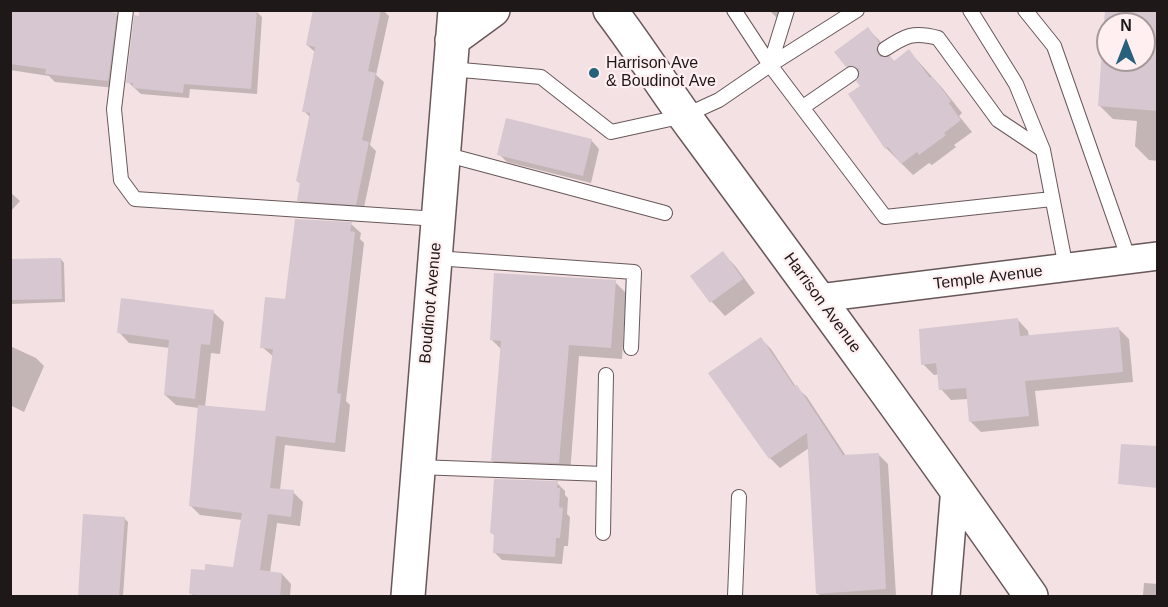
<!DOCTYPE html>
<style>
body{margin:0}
#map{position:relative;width:1168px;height:607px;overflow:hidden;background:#f4e1e3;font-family:Arial,sans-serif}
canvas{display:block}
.frame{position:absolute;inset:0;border:12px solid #1e1818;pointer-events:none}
.north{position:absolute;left:1096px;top:12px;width:60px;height:60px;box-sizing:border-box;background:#ffeff1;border:2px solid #a5999a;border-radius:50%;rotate:0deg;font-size:16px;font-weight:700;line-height:24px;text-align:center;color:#1e1818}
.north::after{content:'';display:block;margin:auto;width:21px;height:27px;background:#28617b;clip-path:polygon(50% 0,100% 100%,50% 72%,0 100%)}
</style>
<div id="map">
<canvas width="1168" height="607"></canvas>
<div class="frame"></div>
<div class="north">N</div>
</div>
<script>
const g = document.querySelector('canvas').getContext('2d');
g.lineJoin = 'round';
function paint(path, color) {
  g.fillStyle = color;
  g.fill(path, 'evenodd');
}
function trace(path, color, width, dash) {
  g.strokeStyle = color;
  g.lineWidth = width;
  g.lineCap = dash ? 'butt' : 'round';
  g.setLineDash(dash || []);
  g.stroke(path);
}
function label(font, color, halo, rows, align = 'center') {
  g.font = font + ' Arial,sans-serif';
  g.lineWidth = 4.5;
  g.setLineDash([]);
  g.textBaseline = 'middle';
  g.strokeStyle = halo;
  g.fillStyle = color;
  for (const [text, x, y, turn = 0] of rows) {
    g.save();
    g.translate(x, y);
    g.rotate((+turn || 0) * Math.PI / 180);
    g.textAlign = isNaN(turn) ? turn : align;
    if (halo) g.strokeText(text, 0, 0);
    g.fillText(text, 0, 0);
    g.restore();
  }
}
paint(new Path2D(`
 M10,10l106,5 8,8 -8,65 -61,-6 -6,-6 -39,-6z
 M314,10h69l6,6 -13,59 8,7 -14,63 6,6 -13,61 -56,-4 -8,-8 2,-16 -4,-3 13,-64 -6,-6 12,-58 -9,-8z
 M769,10h19l-11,8z
 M1107,10h51v151l-9,-1 -14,-14 2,-25 -24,-2 -14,-14zM1108,24h36v36h-36z
 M256,11l6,6 -5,77 -67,-5 -1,9 -48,-4 -13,-12 12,-64z
 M868,29l11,11 15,23 15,-12 34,38 19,24 -3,3 13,16 -18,13 2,2 -24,18 -3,-2 -16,12 -27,-27 -26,-69 -13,-13z
 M591,140l8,9 -8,34 -84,-21 -8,-8z
 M10,192l10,9 -10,11z
 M351,224l10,9 -1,6 4,4 -18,158 4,4 -5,47 -60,-7 -5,45 13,2 10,10 -3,24 -23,-3 -7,50 12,1 9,10 -1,12h-96l-4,-3 16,-22 29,-3 7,-48 -42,-5 -10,-10 9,-97 -23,-3 -11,-10 5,-47 -41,-5 -10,-11 94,-20 11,10 -4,32 -9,-1 -6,54 62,6 7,-56 -12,-10 25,-47z
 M723,253l13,14 19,26 -30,23 -13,-14 -20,-26z
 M61,259l3,4 1,39 -55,2v-43z
 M615,282l11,11 -4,66 -43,-3 -9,118 -66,-2 -12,-12 10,-110 -11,-11z
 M1018,320l10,11 1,6 89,-9 11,11 4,43 -98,9 4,35 -58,6 -10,-10 -3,-23 -17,1 -10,-11 -2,-15 -5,1 -11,-11z
 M761,339l10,10 25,38 11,10 39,59 32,-2 10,10 8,132h-75l-4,-3 -8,-145 -29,20 -10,-10z
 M10,346l26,12 8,8 -20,46 -14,-7z
 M557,483l8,8v4l3,3 -1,16 3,3 -2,29h-4l-2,18 -60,-4 -8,-8 1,-16 -4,-4z
 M124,518l4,4 -5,74h-44z
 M1144,583l14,1v12h-15z`), '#0003');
paint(new Path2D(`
 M10,10h85l22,3 -9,68 -63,-7 1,-5 -36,-5z
 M139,10h118l-6,79 -67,-5 -1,9 -50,-5v-5h-7l8,-68 5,1z
 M313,10h68l-13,61 8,2 -14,67 7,2 -13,63 -59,-4 3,-19 -4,-1 14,-68 -8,-1 13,-65 -9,-2z
 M1105,10h53v101l-60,-5zM1108,24h36v36h-36z
 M868,27l11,15 -3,8 4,7 10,-1 4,5 15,-12 21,29 2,-2 19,25 -2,2 12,17 -17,13 2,2 -27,20 -2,-3 -16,12 -13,-17 -3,2 -37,-55 12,-8 -4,-5 3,-4v-8l-5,-3 -8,1 -12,-15z
 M506,118l86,21 -9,37 -86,-21z
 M295,219l57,3 -2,9 5,1 -18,161 4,1 -6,49 -59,-7 -6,52 24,2 -3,27 -23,-3 -8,56 22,3 -2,24h-62l-29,-3 2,-25 14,1v-6l28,3 9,-54 -53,-7 9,-101 67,6 8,-62 -13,-1 5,-51 20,2z
 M723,251l20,28 -33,24 -20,-27z
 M61,258l1,41 -52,1v-41z
 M494,273l122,7 -5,68 -42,-3 -10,118 -68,-2 10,-120 -11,-1z
 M121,298l93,12 -4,35 -9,-1 -6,55 -31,-4 5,-55 -52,-7z
 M1018,318l2,18 99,-9 4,45 -98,9 4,35 -60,6 -3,-34 -27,2 -3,-27 -15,2 -2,-36z
 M761,337l33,49 3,-1 46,70 36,-2 7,136 -70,5 -9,-161 -38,26 -61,-86z
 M1121,444l37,2v42l-40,-4z
 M494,479l64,2 -1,7h3l-1,19 4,1 -3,30h-4l-1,19 -62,-4 1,-19 -4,-1z
 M83,514l42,3 -6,80h-41z`), '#d6c7d0');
const lane = new Path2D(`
 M126,10l-12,99 7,71 14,19 303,20
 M734,10l36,55 115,152 167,-18
 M970,10l46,74 27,66 23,118
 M1025,10l29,36 75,214
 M885,49c20,-13 28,-18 53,-11l60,82 45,30
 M770,65l17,-55
 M450,69l91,8 70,55 73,-16 35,-16 51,-35 87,-55
 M803,107l48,-33
 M444,154l221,59
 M435,258l199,14 -3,76
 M418,467l186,7 -1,59
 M604,474l2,-99
 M735,596l4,-99`);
const street = new Path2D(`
 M819,298l339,-42
 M946,596l9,-109`);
const secondary = new Path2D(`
 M610,10c30,39 55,80 84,119 114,155 228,310 337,467
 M452,40l41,-30
 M408,596l47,-586`);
trace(lane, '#68585a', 16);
trace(street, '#68585a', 30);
trace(secondary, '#68585a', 36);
trace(lane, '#fff', 14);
trace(street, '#fff', 27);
trace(secondary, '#fff', 33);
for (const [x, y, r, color] of [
 [594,73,6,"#28617b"]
]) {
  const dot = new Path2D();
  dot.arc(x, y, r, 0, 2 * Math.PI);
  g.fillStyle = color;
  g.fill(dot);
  trace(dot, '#ffeff1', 2);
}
label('16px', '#1e1818', '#ffeff1', [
 ["Harrison Ave",606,64],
 ["& Boudinot Ave",606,82]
], 'left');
label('16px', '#1e1818', '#ffeff1', [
 ["Temple Avenue",988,278,-7],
 ["Boudinot Avenue",431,303,-85],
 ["Harrison Avenue",822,303,54]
]);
</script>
